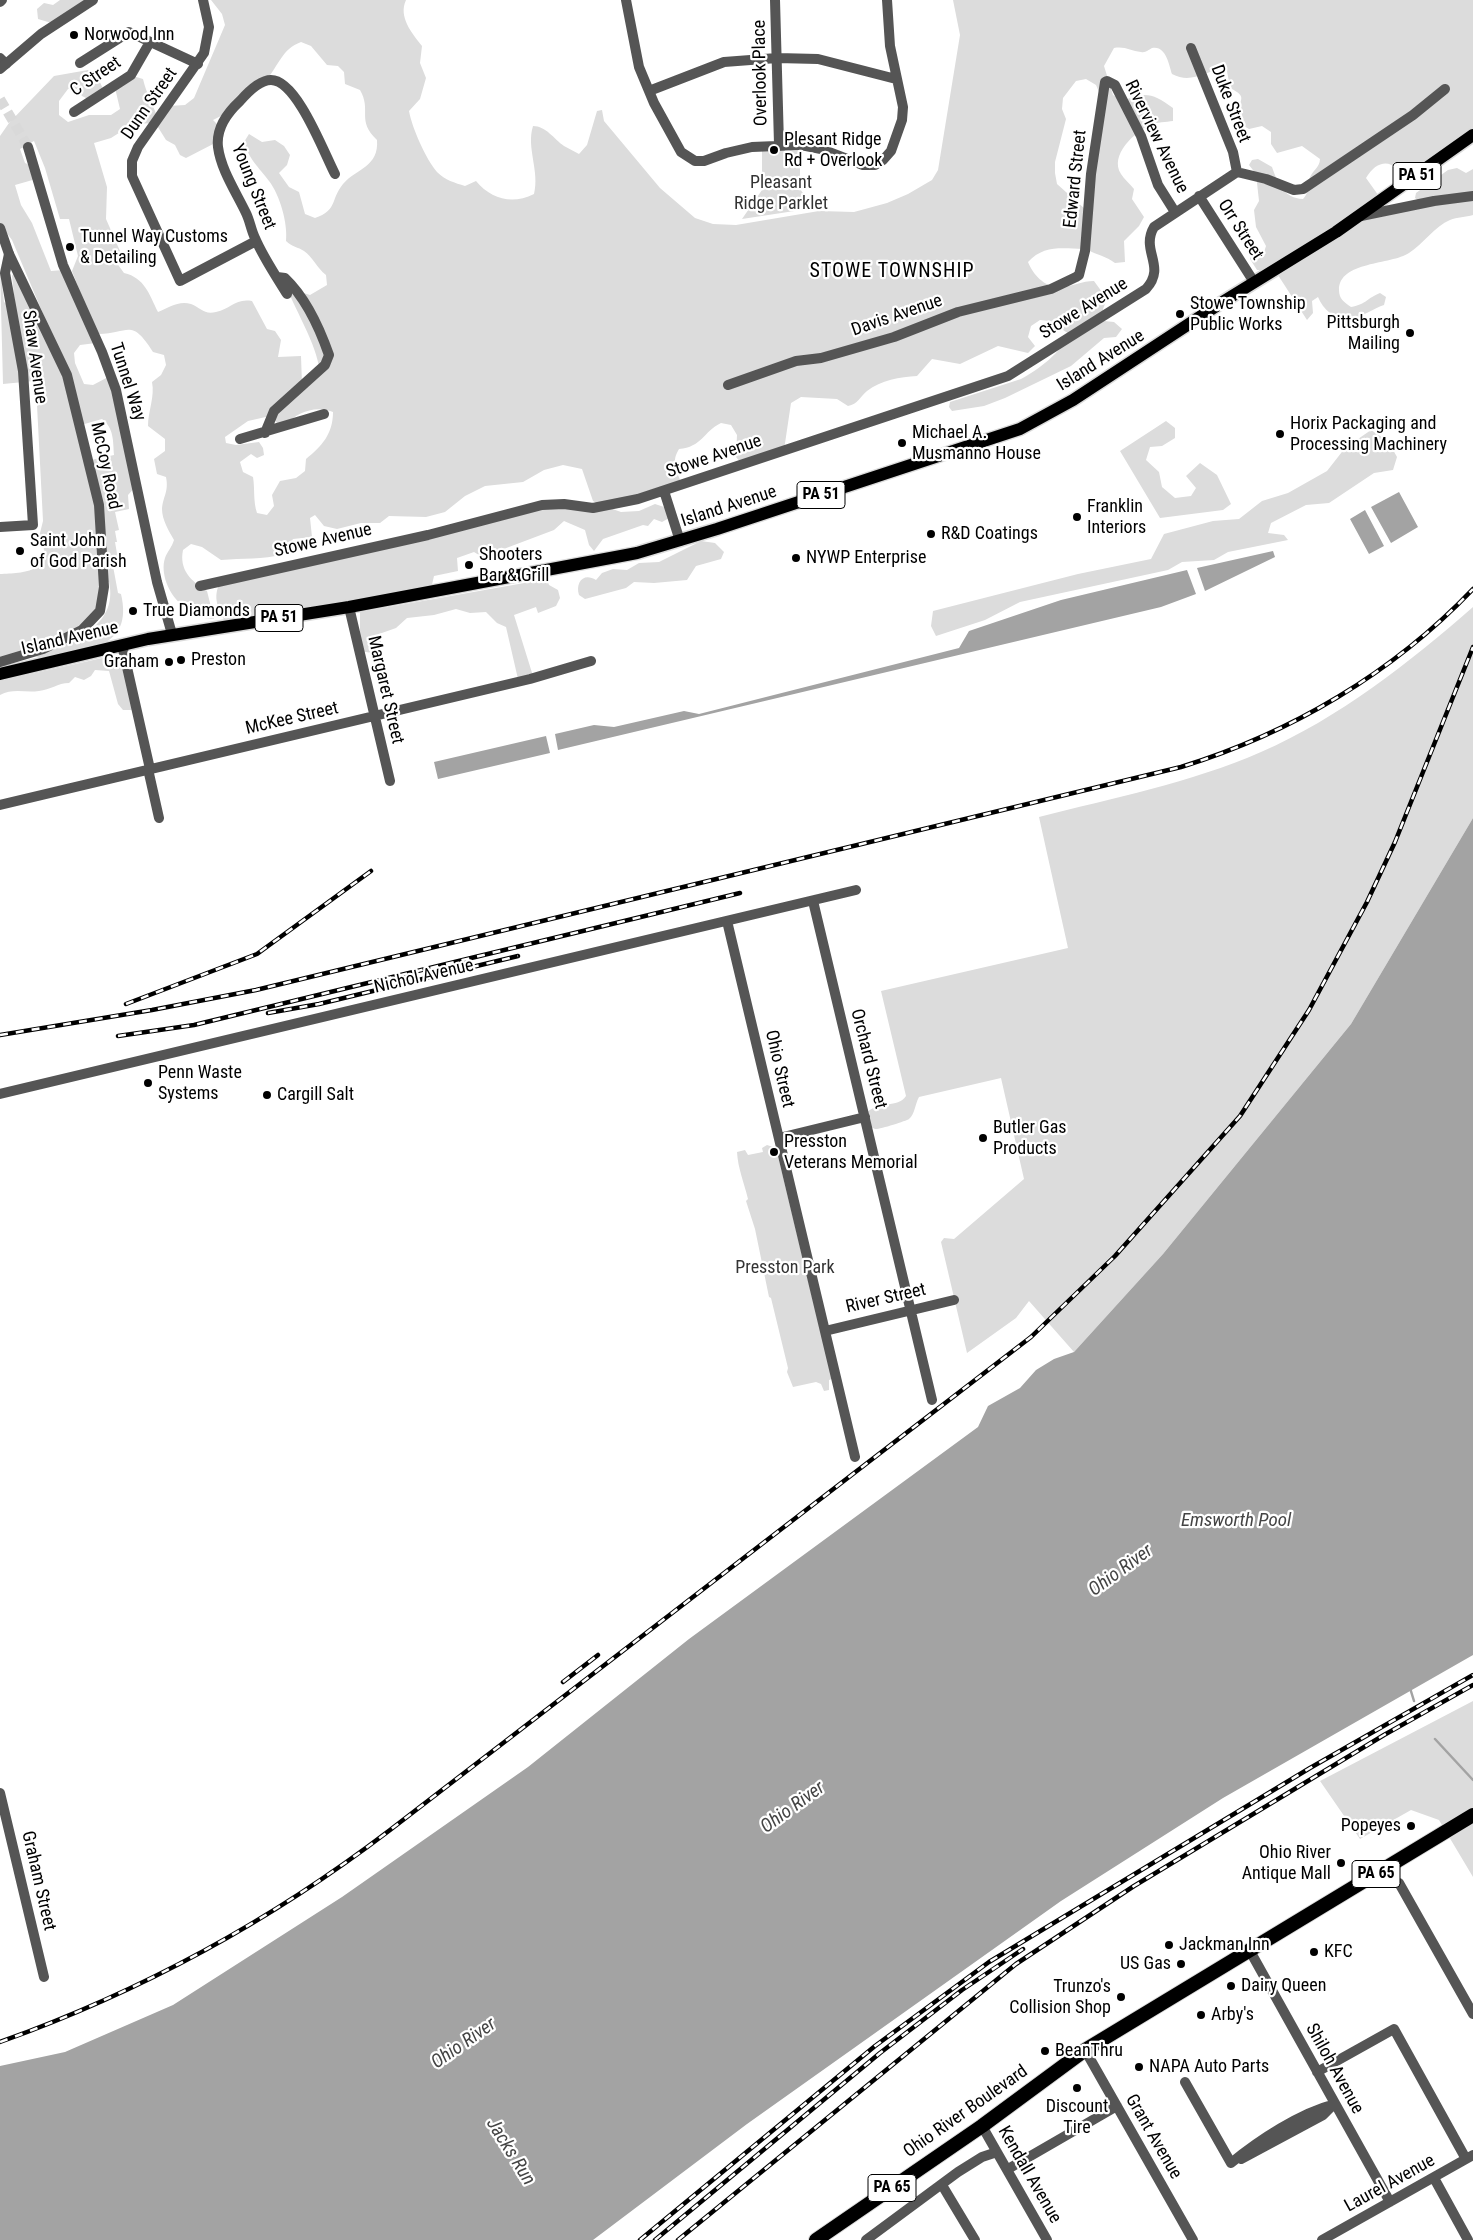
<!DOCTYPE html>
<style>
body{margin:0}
canvas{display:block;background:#fff}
</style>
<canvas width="1473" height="2240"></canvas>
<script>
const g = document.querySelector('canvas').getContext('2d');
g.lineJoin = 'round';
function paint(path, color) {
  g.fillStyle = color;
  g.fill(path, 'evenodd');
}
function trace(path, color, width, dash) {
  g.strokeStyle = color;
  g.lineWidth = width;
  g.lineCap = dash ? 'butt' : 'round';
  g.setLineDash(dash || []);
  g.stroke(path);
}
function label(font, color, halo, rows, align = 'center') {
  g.font = font + ' "Roboto Condensed",sans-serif';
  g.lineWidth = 4.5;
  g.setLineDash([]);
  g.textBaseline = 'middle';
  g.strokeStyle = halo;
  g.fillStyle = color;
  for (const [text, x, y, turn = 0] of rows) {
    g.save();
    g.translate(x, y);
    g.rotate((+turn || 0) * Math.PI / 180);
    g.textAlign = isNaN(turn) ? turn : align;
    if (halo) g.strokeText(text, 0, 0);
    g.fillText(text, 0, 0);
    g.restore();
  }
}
paint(new Path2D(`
 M60,0h32l-37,24 -17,-5 -1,-10 7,-6 9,2z
 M211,0h195c-8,17 6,33 16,46l-2,17 6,15 -6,21 -11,12c3,17 17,48 28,61 8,8 18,11 28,14l11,-5c15,18 36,24 58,13 6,-23 -8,-46 -1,-68 13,0 21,13 31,20 5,3 10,5 15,8l8,-9 10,-34 5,-1 2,11 56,67 35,30 18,6 23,1 83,-14 35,1 33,-9 21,-9 24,-14 6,-10 22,-135 -7,-35h520v132l-69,50c-7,-23 -26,-25 -38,-4l15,21 -113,71h-11l-7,-11 2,-6 12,-1 2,-6 -10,-19 -2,-17 5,-9 -3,-27 -7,-9 3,-5 6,-1 14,8c6,17 12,31 31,32 6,-6 4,-12 6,-19 2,-9 11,-12 11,-21l-18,-13 -25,7 -6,-9v-12l-9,-6 -13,3 -5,-3c-1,-3 -4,-8 -5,-11 -2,-16 11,-17 -9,-27l-3,-17 -4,-3c-19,4 -32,16 -51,6 -3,-9 -6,-29 -20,-26 -4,2 -6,5 -11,4 -10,-1 -16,-6 -27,-4l-10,18 9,29 10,6c23,-10 30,-7 50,7v13c-7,1 -16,1 -23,4 -15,7 -41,30 -29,49 3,5 9,10 13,15l-2,10 12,18 -5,9 -15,15 1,21 -10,1c-9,-7 -18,-8 -27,-13l11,-158 -3,-7 -10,-6 -10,2 -13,17 -1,11 4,10 -11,43v11l2,11 28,25 -2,40c-21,-1 -40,-4 -55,13 5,13 18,27 34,25 11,-1 20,-6 32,-6l13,18 -4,10 1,12 10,1 8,7 -6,8 -12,1 -33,28 -66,32 -21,8 -32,5 -3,-4 1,-5 71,-23c17,-9 41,-27 48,-45l-19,-13 -10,-1 -9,6 -3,11 7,9 -7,7 -30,-7 -38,18 -28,-5 -15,17c-17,1 -36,4 -50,15 -7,6 -9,13 -19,15l-11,-7 -36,-2 -10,6 -7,47 -42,14 -6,-7 1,-22 -6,-10 -10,-2c-18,9 -19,24 -42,26 -8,13 -3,21 3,35l-84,20 -5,-3 -11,-32 -19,-4 -19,5 -21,12 -38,4 -20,10 -20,16 -19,5 -37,-1 -9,7h-19l-24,6 -13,-3 -9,-11 -5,3 2,19 -19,2 -10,15c-20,6 -41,4 -62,6l-19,-13 -11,-3 -8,6c-4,20 8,31 24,41l7,28 -10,-1 -5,-12 -9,-4 -10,1c-11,-9 -20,-30 -15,-45 2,-6 7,-11 9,-18 -5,-9 -12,-20 -12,-31 1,-13 7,-17 4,-32l-9,-3 -3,-15 11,-8v-12l-17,-13c0,-15 7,-29 4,-44l9,-7 5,-10 -2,-10 -11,-3c-23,-36 -24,-17 -57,-18l-24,-63 6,-15 -9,-37h-9l-15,-51 -11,-27 -14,8 5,14 9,4 2,12 -21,6 6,20 11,18 19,48 12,-1 33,73 -16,2 -6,8 1,10 9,21 9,1 17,-9 26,110 -8,9 1,14 -14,3 4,18 -4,1 2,11h-2l4,23 -6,1 5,27 3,1c13,56 -36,55 -76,64l-9,-1c33,-15 83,-29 73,-75l-4,-1 -14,-121 23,-5c-1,-14 0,-27 -12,-36l-21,6 -29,-90 -40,-95 -12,-16v-88l9,-13 45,-47 34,-6 10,8 6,13 -14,9 -8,-4 -5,-7h-9l-9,12v14l9,7 21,-7h22l9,-6 -5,-21 18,-12 10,3c3,14 10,25 15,40l-3,4 -22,1 -22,14 -17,5 13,44 -1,32 14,32 -4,11 8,11c21,5 25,21 34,39 10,-4 21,-12 33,-8 10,4 13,11 25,8 15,-3 19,-14 36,-11l15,28 8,2 6,9 -3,17 23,-1 1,28 -32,32 -22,5 -23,16 1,6 10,2 23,-3 4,6 1,7 -7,3 -6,-4 -11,8 3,10 10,5c2,12 0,24 4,36l10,2 7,-9 -2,-11 8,-14 16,-3 9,-7 1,-12c16,-13 27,-25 27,-47 -18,-7 -35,0 -48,13l-8,-2 -5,-6 48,-46c-5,-30 -22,-55 -33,-83l23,7 17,-10 -1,-10c-9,-7 -14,-19 -22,-24 -6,-4 -12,-4 -18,-10 2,-17 -6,-46 -17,-60 -11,-15 -19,-20 -25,-39l5,-8 13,8 13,-2 9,6 6,9 -3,10 -8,8 10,14 10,5 6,22 10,4c23,-8 15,-18 28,-34 14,-16 36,-17 34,-44 -21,-20 -5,-29 -17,-50l-15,-6 -1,-12 -6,-6 -11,-1 -16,-19 -10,-4c-19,7 -22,23 -34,37 -15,16 -34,32 -54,41l7,7 -3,15 -31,16 -6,-3 -5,-10 -9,-5 -10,-16 13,-18 16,-1 9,-7 31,-73 -3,-11z
 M762,151h38v38l14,19 -72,11 20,-29z
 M1457,168l9,5 7,-4v25l-54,7 -4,-3 1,-5 32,-23z
 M1473,198v17c-7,2 -16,2 -23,5 -15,6 -27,24 -41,33 -18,12 -70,8 -70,37 0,9 5,12 12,17 16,-3 16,-9 29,-14l6,4 -2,8c-9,3 -22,11 -28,13 -18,4 -32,-6 -38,-21l-6,4 1,12 -6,7 -31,-48 88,-54z
 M0,267l4,35 5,4 6,-2 -3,-28 3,-6 52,104 36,170 -4,64 -12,17 -23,13 -64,23v-87c23,-1 58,-2 39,-37l4,-16 -7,-135 -2,-5 -31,3z
 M1166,421l9,7v10l-13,8 -12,1 -4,13 13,12 3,15 13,11 16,-2 5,-8 -10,-12 14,-13 17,12 14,29 -8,6 -63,8 -40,-67z
 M1371,430l17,11 9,16 -4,13 -19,3 -45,30 -23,2 -35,18 -3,10 16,2 4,5 -60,12 -14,8 -32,2 -14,8 -148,32 -35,18 -49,16 -5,-10 2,-15 145,-37 73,-15 13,-25 49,-13 26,-2 23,-18 26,-8 39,-22 18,-23z
 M655,504l12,4 4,9 -9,5 -8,-3 -6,7 -5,-1 -40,14 -9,12 -5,-6 -4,-15 -21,-9 -10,9 -53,20 -5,7 -12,1 -10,-6 -17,6 1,13 -24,5 -3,13 -204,36c-8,-15 -16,-27 -6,-44l322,-75 64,1 14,5 18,-1z
 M701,541l14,2 9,9 -3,7 -25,7 -9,14 -33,3 -20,-1 -8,6 -41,11 -6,-4c-4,-13 5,-23 17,-15l6,-7 11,-4 14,1 12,-7 20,-1z
 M547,579l2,6 9,5 2,8 -4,8 -18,7 -2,-6 -22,8 19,61 -15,3 -12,-52 -9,-4 -11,-11 -16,1 -14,-4 -22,6 -27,3 -11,10 -17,6 2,7 -1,11 -8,1 -12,-2v-39z
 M1473,607v211l-122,206 -188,230 -89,98 -45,-51 -13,17 -49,35 -26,-111 3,-4 10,1 70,-60 -23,-101 -82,19c-4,7 -4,17 -10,22 -3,2 -31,11 -34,10 -3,-1 -5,-3 -7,-4l-3,-11c15,-15 32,-5 41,-18l-25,-105 187,-43 -29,-131c74,-19 151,-34 222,-65 78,-34 148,-89 212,-145z
 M111,656l10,6 2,5 10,43h-10l-5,-6 -9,-33 -14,-1 -4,6 -7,4 -9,-3 -6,6c-11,0 -19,7 -30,8 -14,2 -26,-3 -39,4v-14z
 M767,1145l9,3 56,231 -3,1v10l-5,1 -3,-7 -5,-2 -23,5 -6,-15 1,-4 -17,-70 -2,-1 -14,-68 -9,-28 2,-2c-4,-17 -10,-30 -11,-47l8,-2 3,5 15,-3 -1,-4z
 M1473,1701v176l-34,-57 -28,-10 -51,29 -40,-58z`), '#dcdcdc');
paint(new Path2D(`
 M1399,492l19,35 -27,16 -20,-36z
 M1365,510l19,36 -15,8 -19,-35z
 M1273,551l2,6 -70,34 -8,-23z
 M1187,570l9,24 -35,13 -603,143 -3,-16 39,-9 20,2 70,-16 15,3 260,-66 10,-17 92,-31z
 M546,736l4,17 -112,26 -4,-17z
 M1473,818v837l-250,143 -162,103 -314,223 -154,116h-593v-174l65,-14 108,-47 169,-108 186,-130 161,-128 289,-212 10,-21 32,-18 16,-18 18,-11 20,-7 89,-98 188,-230z`), '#a3a3a3');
trace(new Path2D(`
 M1410,1688l4,13
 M1435,1739l38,41`), '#a3a3a3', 2.5);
trace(new Path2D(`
 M0,99l28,48`), '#d9d9d9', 10, [10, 5]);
const primary = new Path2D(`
 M0,674l148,-35 201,-32 288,-54 80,-24 303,-100 53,-29 151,-99 112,-69 137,-97`);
const trunk = new Path2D(`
 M816,2240l166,-114 103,-76 388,-235`);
trace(primary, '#dbdbdb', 15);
trace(trunk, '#dbdbdb', 16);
trace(new Path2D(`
 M203,0l6,27 -5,26 -66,94 -6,14v15l48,105 76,-40
 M626,0l13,67 15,36 27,49 14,9h9l22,-8 26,-6 49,-2 20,4 42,16h12l8,-5 8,-9 11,-31 1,-13 -13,-61 -3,-46
 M775,0l4,144
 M0,2l2,-2
 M1191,48l42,104 4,20
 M0,58l6,6
 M80,63l49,-31 69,32
 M649,91l75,-29 53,-4 41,1 78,20
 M74,112l57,-37 19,-33
 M1237,172l29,7 28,11 9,-1 110,-74 32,-26
 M1199,196l55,86
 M1361,216l73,-15 39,-5
 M287,294c-11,-18 -24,-37 -32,-56 -4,-8 -5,-17 -9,-25 -10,-21 -25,-43 -28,-66 -2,-18 9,-34 22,-46 7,-8 19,-21 31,-21 26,0 53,73 64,94
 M728,385l68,-24 25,-3 73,-21 64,-25 93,-23 25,-12 3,-2 6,-24 6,-77 14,-92 2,-1 8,4 26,51 17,49 17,27
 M265,433l9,-22 51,-46 4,-10c-9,-26 -24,-58 -44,-77l-8,-1
 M240,439l84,-25
 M664,491l16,50
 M0,527l33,-2 -10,-154 -18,-98 4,-19
 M200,586l228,-51 114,-30 22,-1 29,4 45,-9 370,-123 138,-87c21,-23 -6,-38 8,-62l83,-55
 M349,607l41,174
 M122,645l28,124
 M148,769l11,49
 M0,805l530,-126 61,-18
 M813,901l119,499
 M727,921l128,536
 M0,1094l856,-204
 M779,1138l86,-21
 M825,1331l129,-31
 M0,1793l44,184
 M1399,1883l74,131
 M1250,1951l140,251
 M1085,2050l108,190
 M1317,2072l77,-43 72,130
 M1185,2082l46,81
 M982,2126l65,114
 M1241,2159l82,-44 9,-9
 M1231,2163c28,-23 69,-50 104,-59
 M1008,2169l109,-63
 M1434,2178l34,62
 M942,2185l33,55
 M866,2240l92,-68 24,-15 15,-5
 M1322,2240l151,-85`), '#555', 10);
trace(new Path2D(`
 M0,69l41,-35 52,-34
 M28,147l35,118 39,87 14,38 41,192 15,52
 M0,228l9,26 58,121 32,130 5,82 -4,24 -18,19 -39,19 -43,13`), '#555', 10);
trace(primary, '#000', 12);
trace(trunk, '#000', 14);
const rail = new Path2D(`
 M126,1004l131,-50 114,-83
 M268,1013l51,-9 199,-48
 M0,1035l152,-25 104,-20 925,-223c110,-34 212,-94 292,-178
 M118,1036l76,-11 546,-132
 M563,1682l35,-27
 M0,2042c140,-50 272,-122 390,-212l641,-493 84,-81 125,-140 69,-106 58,-108 28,-60 78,-195
 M640,2240l235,-194 114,-84 321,-194 163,-93
 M655,2240l225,-187 82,-63 61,-41
 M678,2240l338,-276 118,-78 250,-151 89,-50`);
trace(rail, '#000', 4.5);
trace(rail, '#fff', 2.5, [8]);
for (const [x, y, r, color] of [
 [74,35,5,"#000"],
 [774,150,5,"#000"],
 [70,247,5,"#000"],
 [1180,314,5,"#000"],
 [1410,333,5,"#000"],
 [1280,434,5,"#000"],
 [902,443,5,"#000"],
 [1077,517,5,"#000"],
 [931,534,5,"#000"],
 [20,551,5,"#000"],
 [796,558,5,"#000"],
 [469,565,5,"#000"],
 [133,611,5,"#000"],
 [181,660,5,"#000"],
 [169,662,5,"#000"],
 [148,1083,5,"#000"],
 [267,1095,5,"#000"],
 [983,1138,5,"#000"],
 [774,1152,5,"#000"],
 [1411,1826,5,"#000"],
 [1341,1863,5,"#000"],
 [1169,1945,5,"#000"],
 [1314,1952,5,"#000"],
 [1181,1964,5,"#000"],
 [1231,1986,5,"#000"],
 [1121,1997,5,"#000"],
 [1201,2015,5,"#000"],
 [1045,2051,5,"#000"],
 [1139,2067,5,"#000"],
 [1077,2088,5,"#000"]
]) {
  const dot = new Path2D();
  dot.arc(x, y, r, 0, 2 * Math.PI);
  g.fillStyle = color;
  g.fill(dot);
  trace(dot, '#fff', 2);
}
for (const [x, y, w] of [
 [1417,176,48],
 [821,495,48],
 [279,618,48],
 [1376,1874,48],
 [892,2188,48]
]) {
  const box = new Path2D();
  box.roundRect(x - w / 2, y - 13.5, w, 27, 4);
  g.fillStyle = '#fff';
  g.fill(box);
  trace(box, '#000', 1);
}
label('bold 16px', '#000', null, [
 ["PA 51",1417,176],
 ["PA 51",821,495],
 ["PA 51",279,618],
 ["PA 65",1376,1874],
 ["PA 65",892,2188]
]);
label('18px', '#000', '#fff', [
 ["Norwood Inn",84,35],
 ["Plesant Ridge",784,140],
 ["Rd + Overlook",784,161],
 ["Tunnel Way Customs",80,237],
 ["& Detailing",80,258],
 ["Stowe Township",1190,304],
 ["Public Works",1190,325],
 ["Pittsburgh",1400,323,"right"],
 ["Mailing",1400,344,"right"],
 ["Horix Packaging and",1290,424],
 ["Processing Machinery",1290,445],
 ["Michael A.",912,433],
 ["Musmanno House",912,454],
 ["Franklin",1087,507],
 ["Interiors",1087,528],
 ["R&D Coatings",941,534],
 ["Saint John",30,541],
 ["of God Parish",30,562],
 ["Shooters",479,555],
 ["Bar & Grill",479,576],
 ["NYWP Enterprise",806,558],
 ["True Diamonds",143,611],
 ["Preston",191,660],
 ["Graham",159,662,"right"],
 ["Penn Waste",158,1073],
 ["Systems",158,1094],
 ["Cargill Salt",277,1095],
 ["Butler Gas",993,1128],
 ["Products",993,1149],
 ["Presston",784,1142],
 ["Veterans Memorial",784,1163],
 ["Popeyes",1401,1826,"right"],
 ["Ohio River",1331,1853,"right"],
 ["Antique Mall",1331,1874,"right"],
 ["Jackman Inn",1179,1945],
 ["KFC",1324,1952],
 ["US Gas",1171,1964,"right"],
 ["Dairy Queen",1241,1986],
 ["Trunzo's",1111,1987,"right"],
 ["Collision Shop",1111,2008,"right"],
 ["Arby's",1211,2015],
 ["BeanThru",1055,2051],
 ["NAPA Auto Parts",1149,2067],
 ["Discount",1077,2107,"center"],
 ["Tire",1077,2128,"center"]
], 'left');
label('18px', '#000', '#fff', [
 ["Overlook Place",761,73,-91],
 ["C Street",96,77,-34],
 ["Dunn Street",150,104,-55],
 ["Duke Street",1230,104,69],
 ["Riverview Avenue",1156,137,64],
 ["Edward Street",1076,179,-84],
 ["Young Street",253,187,68],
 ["Orr Street",1240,230,57],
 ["Stowe Avenue",1084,309,-32],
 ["Davis Avenue",897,316,-19],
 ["Shaw Avenue",34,357,82],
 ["Island Avenue",1101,361,-32],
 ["Tunnel Way",127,382,72],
 ["Stowe Avenue",714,457,-19],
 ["McCoy Road",105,466,78],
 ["Island Avenue",729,507,-18],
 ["Stowe Avenue",323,541,-13],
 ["Island Avenue",70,639,-13],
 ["Margaret Street",385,690,77],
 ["McKee Street",292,719,-13],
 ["Nichol Avenue",424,977,-13],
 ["Orchard Street",868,1059,76],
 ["Ohio Street",779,1069,77],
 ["River Street",886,1299,-13],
 ["Graham Street",38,1881,77],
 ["Shiloh Avenue",1334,2069,61],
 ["Ohio River Boulevard",966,2112,-35],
 ["Grant Avenue",1153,2137,60],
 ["Kendall Avenue",1029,2175,60],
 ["Laurel Avenue",1390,2184,-29]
]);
label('18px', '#333', '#fff', [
 ["Pleasant",781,183],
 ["Ridge Parklet",781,204],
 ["Presston Park",785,1268]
]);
label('italic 19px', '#444', '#fff', [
 ["Emsworth Pool",1236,1521],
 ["Ohio River",1121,1571,-36],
 ["Ohio River",793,1808,-36],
 ["Ohio River",464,2044,-35],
 ["Jacks Run",510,2152,58]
]);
g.letterSpacing = '1px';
label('20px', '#000', '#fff', [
 ["STOWE TOWNSHIP",892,272]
]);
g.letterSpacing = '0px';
</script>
